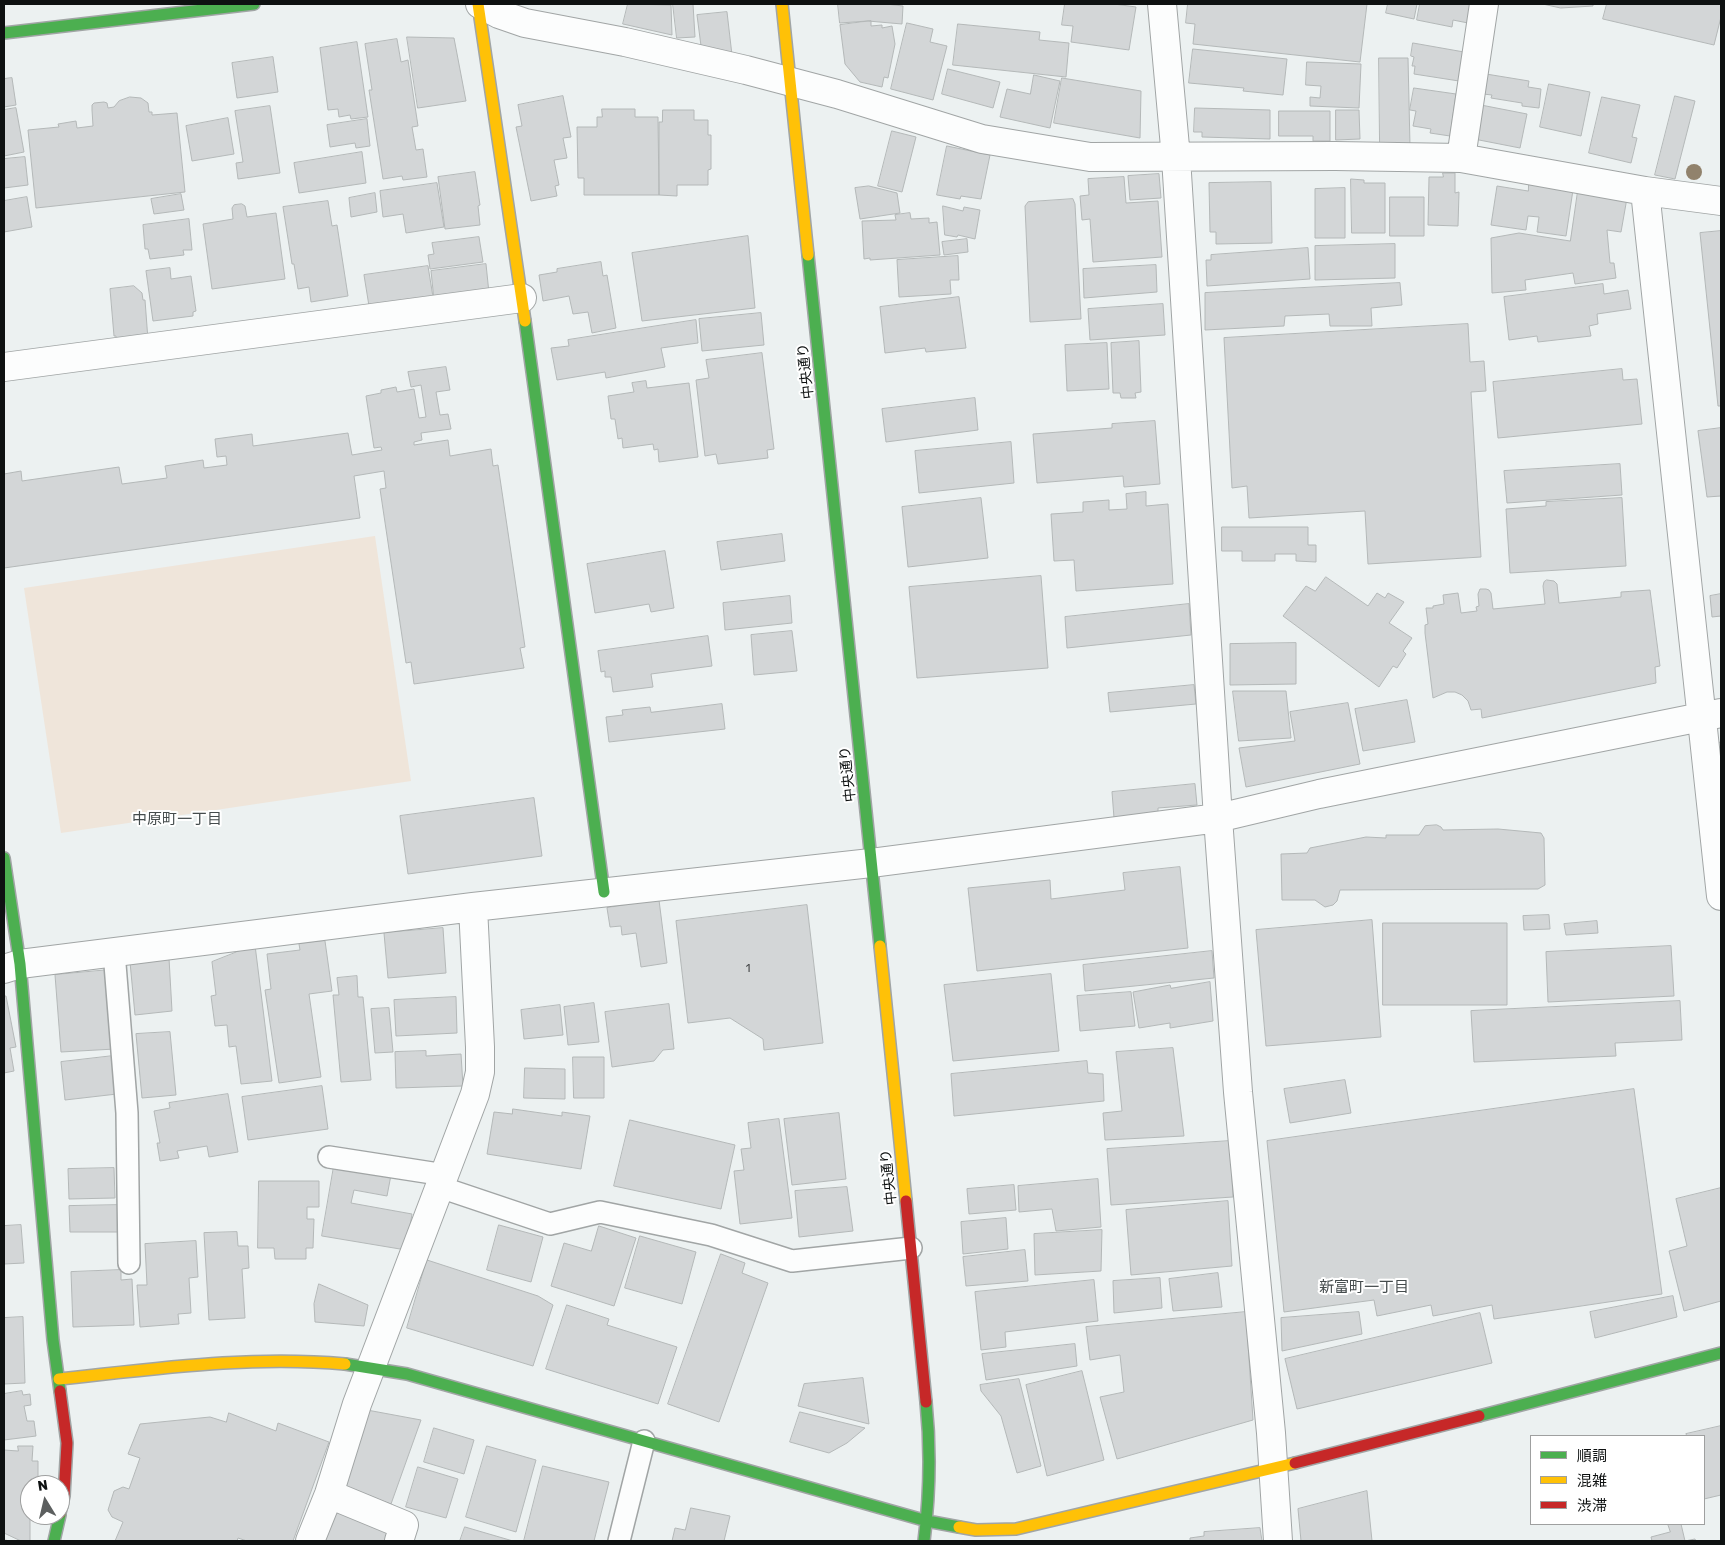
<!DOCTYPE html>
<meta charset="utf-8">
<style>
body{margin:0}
#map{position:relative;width:1725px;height:1545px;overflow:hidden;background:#ecf1f1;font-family:Rubik,"Noto Sans JP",sans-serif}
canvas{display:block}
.frame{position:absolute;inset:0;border:5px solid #0e1111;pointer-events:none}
.legend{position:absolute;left:1530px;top:1435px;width:175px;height:90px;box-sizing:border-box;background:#fff;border:1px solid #9fa0a0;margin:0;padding:6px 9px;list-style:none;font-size:15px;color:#0e1111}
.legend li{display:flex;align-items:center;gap:10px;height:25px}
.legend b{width:25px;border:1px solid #9fa0a0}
.north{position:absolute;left:20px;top:1475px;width:50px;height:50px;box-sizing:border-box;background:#fff;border:1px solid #9fa0a0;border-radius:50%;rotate:351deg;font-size:14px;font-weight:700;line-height:20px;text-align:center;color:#0e1111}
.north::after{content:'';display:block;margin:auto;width:18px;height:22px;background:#5c5f5f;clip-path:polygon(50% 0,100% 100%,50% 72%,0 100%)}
</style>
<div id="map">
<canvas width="1725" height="1545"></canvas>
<div class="frame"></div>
<ul class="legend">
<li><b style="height:6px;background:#4caf50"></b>順調</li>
<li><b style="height:6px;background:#ffc107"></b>混雑</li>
<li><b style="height:6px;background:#c62828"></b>渋滞</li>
</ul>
<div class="north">N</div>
</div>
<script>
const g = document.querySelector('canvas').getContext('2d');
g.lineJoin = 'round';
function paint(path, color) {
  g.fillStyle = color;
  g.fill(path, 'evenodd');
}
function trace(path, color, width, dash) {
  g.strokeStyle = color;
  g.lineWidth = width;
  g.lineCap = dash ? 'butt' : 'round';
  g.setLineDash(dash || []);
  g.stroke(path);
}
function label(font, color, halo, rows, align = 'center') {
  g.font = font + ' Rubik,"Noto Sans JP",sans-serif';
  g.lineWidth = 4;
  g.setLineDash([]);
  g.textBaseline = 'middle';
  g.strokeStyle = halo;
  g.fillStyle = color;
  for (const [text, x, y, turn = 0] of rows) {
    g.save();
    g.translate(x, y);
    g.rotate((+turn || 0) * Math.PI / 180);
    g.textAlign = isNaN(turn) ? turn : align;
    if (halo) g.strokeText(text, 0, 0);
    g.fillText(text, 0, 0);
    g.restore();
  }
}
paint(new Path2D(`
 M375,536l36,245 -350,52 -37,-245z`), '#efe5da');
const building = new Path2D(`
 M628,4l43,1 1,30 -49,-11z
 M673,4h20l2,33 -18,1z
 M838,4h48l17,2 -1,18 -34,-3 -28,2z
 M1065,4h49l22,3 -7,43 -58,-8 2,-16 -11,-1z
 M1188,4h179l-7,58 -167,-18 2,-20 -9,-1z
 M1388,4h29l-3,15 -28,-6z
 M1420,4h52l-4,19 -15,-3 -1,7 -35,-7z
 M1543,4h50v2l-32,2z
 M1607,4h114v13l-7,28 -111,-26z
 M727,12l5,43 -31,-9 -4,-31z
 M871,21v5l11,-1v3l10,-2 3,18 -7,34 -4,-1 -2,10 -22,-5 -15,-18 -5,-39z
 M907,23l26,6 -3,13 17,4 -14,54 -42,-11z
 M958,24l82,8 -1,8 30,3 -3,34 -113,-12z
 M407,37l47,1 12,63 -48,7z
 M397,39l4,23 7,-2 10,66 -6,1 4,23 7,-1 4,28 -24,3 -1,-4 -19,3 -14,-89h3l-7,-46z
 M357,42l11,75 -17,2 -1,-4 -11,2 -1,-8 -10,1 -8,-62z
 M1413,43l51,9 -5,29 -45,-7 1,-8h-3l2,-9 -3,-1z
 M1193,49l94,10 -4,36 -40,-4 1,-3 -55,-5z
 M273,57l5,35 -41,6 -5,-35z
 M1379,58h29l2,88h-30z
 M1307,62l54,2 -2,44 -49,-2v-9l10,1 1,-12 -15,-1z
 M948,69l52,13 -7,26 -51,-14z
 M1486,74l43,7 -1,6 13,2 -2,19 -17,-2v-3l-31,-5 1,-3 -9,-1z
 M1034,75l26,6 -10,47 -50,-11 7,-28 23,5z
 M12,78l4,27 -12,2v-28z
 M1062,78l79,13 -1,47 -86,-15z
 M1549,84l41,8 -9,44 -41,-9z
 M1414,88l42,6 -6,42 -20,-3 1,-4 -18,-3 3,-15 -6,-1z
 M563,96l8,41 -8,1 4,20 -13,2 5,25 -4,1 2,10 -26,5 -15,-74 6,-1 -4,-21z
 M1675,96l20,5 -20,78 -20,-4z
 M130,97l11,1 7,5 1,9h3v3l25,-2 8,79 -149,16 -8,-78 31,-3 -1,-3 18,-3 1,7 16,-2 -1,-16v-5l2,-2 10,-1 3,1 1,5 6,-1 5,-6z
 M1602,97l38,8 -8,32 5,1 -6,25 -42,-10z
 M1481,105l46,9 -7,34 -46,-9z
 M270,106l10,67 -42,6 -2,-16 7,-1 -8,-51z
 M16,108l8,44 -20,4v-46z
 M1195,108l75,2v29l-68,-2v-5h-8z
 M602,109h33v8h23l1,78h-75v-17h-6l-1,-51h20v-10h5z
 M663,110h31v10h14v15h3v34l-3,1v15h-31v11l-18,-1v-73h3z
 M1336,110h23l1,29 -24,1z
 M1279,111h51v30h-17v-5h-34z
 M228,118l6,36 -42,7 -6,-35z
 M367,119l3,27 -14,2 -1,-5 -25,4 -3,-22z
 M892,131l24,6 -14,55 -24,-6z
 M947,146l43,9 -9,44 -20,-3 -1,3 -23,-4z
 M362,152l4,31 -67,10 -5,-30z
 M25,157l3,28 -24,3v-29z
 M475,172l5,33 -2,1 2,19 -35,4 -7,-52z
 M1443,173h12v20l4,-1 -1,34 -30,-1 1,-48h14z
 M1159,174l2,24 -31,2 -2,-24z
 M1124,177l2,26 32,-2 4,56 -69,5 -3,-43 -8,1 -2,-24 9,-1 -1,-16z
 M1351,179l13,1v3h21v50h-33z
 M1271,182l1,61 -56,1v-12h-6l-1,-49z
 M437,183l7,44 -38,6 -3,-19 -20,3 -3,-26z
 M1529,183l44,7 -7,46 -29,-4 2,-15 -11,-1 -2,14 -35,-5 6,-39 31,5z
 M869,186l28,7 3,20 -40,6 -5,-31z
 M1345,188v50h-30v-49z
 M1578,191l49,7 -6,34 -14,-2 3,33h4l2,15 -41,6 -2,-11 -48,7 1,10 -34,3 -1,-55 28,-5 51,8z
 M375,193l2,19 -26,5 -2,-19z
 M181,194l3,16 -30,4 -3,-15z
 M27,197l5,30 -28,5v-31z
 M1390,197h34v39h-34z
 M1073,199l2,5 6,115 -51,3 -5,-116 3,-4z
 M328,201l4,25 5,-1 11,71 -37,6 -2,-15 -11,2 -4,-25h-2l-9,-57z
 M242,204l3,2 2,11 29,-4 9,66 -73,10 -9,-65 30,-5 -1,-11 2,-3z
 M943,206l20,5 1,-4 16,3 -5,29 -17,-4 -1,2 -12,-2z
 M910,213l1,6 18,-1v5l8,-1 3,33 -70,5v-2l-6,1 -2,-38 34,-1 -1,-5z
 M189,219l3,31h-9l1,5 -34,4 -2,-10h-3l-2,-24z
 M1721,231v175h-3l-18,-173z
 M748,236l7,72 -113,13 -10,-68z
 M479,237l4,25 -53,7 -2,-14 6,-1 -2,-11z
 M967,239l1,13 -24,3 -2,-13z
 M1395,244v34l-80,2v-34z
 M1308,248l2,31 -103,7 -1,-26h5v-5z
 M958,256l1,24h-9l1,14 -52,3 -2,-37z
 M601,262l2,14 4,-1 9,53 -24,5 -4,-21 -15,2 -4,-18 -26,5 -4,-26 18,-3v-3z
 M486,264l3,29 -55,7 -3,-29z
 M1156,265l1,27 -73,6 -1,-29z
 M428,266l5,31 -64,9 -5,-31z
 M170,268l1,11 20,-3 5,35 -3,1v4l-40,5 -7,-50z
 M1400,283l2,22 -31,3 1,18h-42l-1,-12 -44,2 -1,10 -79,4v-37z
 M1603,284l1,10 24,-4 3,19 -34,5 1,10 -9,2 2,10 -53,6 -1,-6 -28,4 -5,-43z
 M134,286l8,7 1,7h2l3,40 -32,2v-6h-2l-4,-47z
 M959,297l7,51 -40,4 -1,-4 -40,5 -5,-46z
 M1163,304l2,31 -75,5 -2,-31z
 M761,313l3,32 -62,6 -3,-32z
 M696,320l2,23 -37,5 4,19 -59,11 -1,-6 -48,8 -6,-32 18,-2 -1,-6z
 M1468,324l2,38 14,-1 2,30 -15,1 10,165 -113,7 -3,-53 -116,7 -2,-32 -15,2 -8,-150z
 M1139,341l2,51 -6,1 1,5h-15l-1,-5h-7l-2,-50z
 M1107,343l2,46 -42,2 -2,-46z
 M762,353l12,96 -7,1 1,8 -50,6 -2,-10 -11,2 -9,-76 13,-2 -3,-18z
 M446,367l4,23 -14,2 4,23 8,-1 3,15 -30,4 1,7 -8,2v3l34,-5 2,16 41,-7 2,17 5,-1 27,182 -5,1 4,20 -110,16 -3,-22 -5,1 -26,-174 6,-1 -2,-17 -30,5 6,42 -356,50v-94l17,-3 1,10 97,-14 3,17 45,-6 -2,-12 38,-6 1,8 23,-3 -1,-9 -9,1 -2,-18 37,-5 1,12 95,-13 4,22 30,-5 -1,-3 -7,1 -8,-52 15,-3v-3l15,-3 1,5 17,-3 5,29 7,-1 -5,-32 -10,2 -3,-15z
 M1622,369l1,11 14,-1 5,45 -144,14 -5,-56z
 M646,381l1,7 42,-5 9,74 -39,5 -1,-13 -4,1 -1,-6 -30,4 -1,-10 -4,1 -3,-20h-4l-3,-23 26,-4 -2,-9z
 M975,398l3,32 -92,12 -4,-33z
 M1155,421l5,63 -36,3 -1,-11 -86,7 -4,-49 79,-6v-4z
 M1721,428v68l-14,1 -9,-66z
 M1011,442l3,41 -95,10 -4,-42z
 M1620,464l2,31 -115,8 -3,-32z
 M1146,492v14l22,-2 5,80 -97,7 -2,-31 -20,1 -3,-47 32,-2v-10l26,-2v10l18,-1 -1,-15z
 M981,498l7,60 -80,9 -6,-60z
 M1622,498l4,68 -116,7 -4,-64 40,-3v-4z
 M1222,527h86v18h8v17l-20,-1v-7h-21v7h-33v-10h-20z
 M782,534l3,27 -64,9 -4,-28z
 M665,551l9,57 -23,4 -2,-8 -54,9 -8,-49z
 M1041,576l7,92 -131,10 -8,-91z
 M1326,577l42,29 9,-13 8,5 3,-5 16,9 -15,21 23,15 -9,13 3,3 -9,14 -4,-2 -14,21 -96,-71 23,-30 9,5z
 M1547,580l7,1 3,3 2,19 62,-6v-5l29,-2 10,76 -5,1 1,16 -174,35 -1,-9 -10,1 -3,-9 -6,-6 -7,-3h-8l-14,6 -8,-65v-8l3,-1 -2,-16h7v-2l11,-2 -1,-9 15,-2 3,20 16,-2 -1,-4 3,-1 -1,-12 2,-5h6l3,1 2,3 2,16 52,-5 -2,-18 1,-4z
 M1721,594v22l-9,1 -2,-21z
 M790,596l2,27 -67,7 -2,-27z
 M1189,604l2,31 -124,13 -2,-31z
 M792,631l5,40 -43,4 -3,-40z
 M708,636l4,30 -61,8 2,13 -40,5 -2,-15h-6v-6l-4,1 -3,-21z
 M1296,643v41l-66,1v-41z
 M1194,685l2,19 -86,8 -2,-19z
 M1233,691h53l5,47 -52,3z
 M1407,700l8,42 -52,9 -8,-42z
 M1348,703l12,61 -114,23 -7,-39 56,-7 -5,-29z
 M722,704l3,25 -116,13 -3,-25 17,-2 -1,-5 28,-3 1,5z
 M1721,741v28l-4,-23z
 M1195,784l2,21 -39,3v6l-44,4 -2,-26z
 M534,798l8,58 -134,18 -8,-58z
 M1437,825l4,2 2,3 55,-1 43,4 3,5 1,47 -7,4 -198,1 -3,11 -4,4 -8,2 -10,-7h-33l-1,-46 26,-1 3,-5 56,-11 20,1v-3h33l6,-9z
 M1180,867l8,81 -211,23 -9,-83 82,-8 1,19 74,-9 -2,-17z
 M659,900l8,63 -26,4 -5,-34 -14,2 -1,-9 -11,1 -3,-19z
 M807,905l16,138 -59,7 -1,-11 -33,-21 -42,5 -12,-102z
 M1549,915l1,14 -26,1 -1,-14z
 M1372,920l9,117 -115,9 -10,-116z
 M1597,921l1,12 -32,2 -2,-11z
 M1383,923h124v82h-124z
 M443,928l3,45 -58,5 -4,-45z
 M325,941l7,50 -23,3 12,83 -42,6 -14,-93 6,-1 -4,-35 33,-4 -1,-6z
 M255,945l17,136 -31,3 -5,-38 -7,1 -2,-22 -12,1 -4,-30 5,-1 -4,-33z
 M1671,946l3,50 -126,6 -2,-50z
 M1212,951l2,27 -129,13 -2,-26z
 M169,958l3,53 -37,4 -5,-53z
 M109,970l6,79 -54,3 -6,-77z
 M1051,974l8,77 -106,10 -9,-76z
 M357,976l1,21h5l8,83 -30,2 -8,-87h6l-2,-17z
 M1210,982l3,39 -43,7v-5l-31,5 -6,-36 37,-7 1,3z
 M1131,992l4,34 -55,5 -3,-35z
 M4,996h2l10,51 -6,1 4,23 -10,2z
 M456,997l1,36 -61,3 -2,-36z
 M1680,1001l2,39 -67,3 1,13 -142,6 -3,-51z
 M594,1003l5,39 -31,3 -4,-38z
 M669,1004l5,45 -11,1 -9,11 -42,6 -7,-55z
 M560,1005l3,30 -39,4 -3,-29z
 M389,1008l4,44 -18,1 -4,-44z
 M170,1032l6,63 -34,3 -6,-64z
 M1173,1048l11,88 -79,4 -2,-27 19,-2 -6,-59z
 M426,1051v5l35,-2 2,32 -67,2 -1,-36z
 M113,1056l4,38 -52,6 -4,-38z
 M573,1057h31v41h-30z
 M1087,1061l1,12 15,1 1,27 -150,15 -3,-42z
 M525,1068l40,1v30l-41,-1z
 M1345,1080l6,33 -61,10 -6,-34z
 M322,1086l6,43 -80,11 -6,-43z
 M1634,1089l28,205 -168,25 -2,-14 -59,11 -2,-11 -54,11 -3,-16 -90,12 -17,-171z
 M228,1094l10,58 -29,5 -2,-11 -30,5 2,7 -19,3 -3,-18h3l-6,-32 16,-3 -1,-5z
 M513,1109l49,7v-4l28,4 -9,53 -94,-15 7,-42 18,2z
 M839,1113l7,66 -54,6 -8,-66z
 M779,1119l13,99 -52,6 -6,-53 10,-1 -3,-21 10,-1 -3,-25z
 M630,1120l105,25 -14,64 -107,-23z
 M1230,1141l3,56 -122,8 -4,-56z
 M334,1166l57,9 -4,21 -33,-6 -3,13 61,11 -6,36 -84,-14z
 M114,1168l1,30 -46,1 -1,-30z
 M1098,1179l3,48 -45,4 -4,-22 -33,3 -1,-26z
 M259,1181h60v26h-12v12h7l-1,29h-7v11h-31l-1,-11h-16z
 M1014,1185l2,25 -47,4 -2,-25z
 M847,1187l6,44 -54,6 -4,-46z
 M1721,1188v113l-37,10 -15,-60 18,-5 -11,-47z
 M1228,1201l4,65 -101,9 -5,-65z
 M122,1205v27h-52l-1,-26z
 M1006,1218l2,31 -45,5 -2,-32z
 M21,1225l3,38 -20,1v-38z
 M499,1225l44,12 -12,45 -44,-12z
 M599,1226l37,12 -22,68 -63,-20 13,-43 27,8z
 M1102,1230l-1,41 -66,4 -1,-41z
 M237,1232l1,14h10l1,22 -7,1 3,49 -36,2 -5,-87z
 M640,1236l56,16 -14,52 -57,-16z
 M196,1241l2,36 -9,1 2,35 -13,1 1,10 -39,3 -3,-42h10l-2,-41z
 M1025,1250l3,31 -62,5 -3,-29z
 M721,1254l24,9 -3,10 26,10 -49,139 -51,-18z
 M427,1260l111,36 15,9 -20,61 -126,-38z
 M121,1270v10l11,-1 2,46 -61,2 -2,-55z
 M1218,1273l4,34 -49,4 -4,-32z
 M1160,1278l2,30 -48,5 -1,-32z
 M1094,1280l4,41 -93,11 1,15 -25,3 -6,-58z
 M319,1284l49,21 -4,21 -49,-4 -1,-18z
 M1673,1296l4,21 -82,21 -5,-26z
 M567,1305l42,14 -2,6 70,22 -19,57 -112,-35z
 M1246,1312l7,108 -136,39 -17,-62 24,-5 -4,-37 -30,5 -4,-33z
 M1359,1312l3,22 -80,17 -1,-33z
 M1480,1313l12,50 -195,46 -12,-50z
 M23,1317l2,66 -21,1v-66z
 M1075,1344l2,22 -91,14 -4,-26z
 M1082,1371l22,89 -57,16 -21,-91z
 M863,1378l6,46 -71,-18 6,-22z
 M1019,1379l22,87 -24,7 -16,-57 -20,-25 -1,-6z
 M22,1391l1,4 7,-1 1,11 -7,1 3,15h7l2,15 -32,4v-46z
 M367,1410l54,10 -30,84 -51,-18z
 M800,1412l65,16 -18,15 -18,10 -39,-11z
 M229,1413l47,18 2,-8 51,19 -36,99h-46l-9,-3 -1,3h-122l8,-19 -11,-5 -4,-7 6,-19 9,-4 6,2 11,-31 -12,-4 12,-30 70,-7 16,5z
 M1721,1426v69l-17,4v-63h-17l-1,-2z
 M434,1428l40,12 -10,34 -40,-12z
 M18,1446h15l-1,15h6v24h-8v56h-9l-17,-8v-83l14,1z
 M487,1446l49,14 -20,72 -50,-15z
 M543,1466l66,16 -15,59h-70z
 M418,1467l40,12 -12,39 -40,-11z
 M1367,1491l5,50h-71l-3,-32z
 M337,1507l54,22 -5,12h-63z
 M691,1508l39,8 -6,25h-52l3,-13 10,2z
 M1668,1524h13l4,17 10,-2 1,2h-44l-1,-4 19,-5z
 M465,1527l48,14h-53z
 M1260,1528l2,13h-72v-3l14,-2v-4z`);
paint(building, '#d3d6d7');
trace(building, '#b4b8b8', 1);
const lane = new Path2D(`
 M114,952l13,161 2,150
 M329,1157l116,18
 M440,1187l110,37 50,-12 111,23 81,26 119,-13
 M619,1541l25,-100`);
const street = new Path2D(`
 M480,4l19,10 26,9 100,19 121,28 91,24 145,45 108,18 245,-1 126,2 184,33 76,10
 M1162,4l14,154 42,660 20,274 33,341 7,108
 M1461,158l23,-154
 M1645,191l76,705
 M4,367l518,-69
 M4,969l16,-5 453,-57 398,-44 347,-45 101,-24 402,-81
 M329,1494l75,31 -5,16
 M310,1541l19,-47 28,-90 118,-310 5,-22v-25l-7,-140`);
const fast = new Path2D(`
 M4,33l250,-29
 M808,255l72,691
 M525,321l79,571
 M4,858l16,106 33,376 7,51
 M345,1364l62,10 520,147 32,6
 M1479,1416l242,-63
 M54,1541l6,-26
 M924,1541c6,-48 7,-91 2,-139`);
const slow = new Path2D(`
 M478,4l47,317
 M782,4l26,251
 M880,946l26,255
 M59,1379c95,-10 191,-24 286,-15
 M959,1527l17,3 40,-1 279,-66`);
const jam = new Path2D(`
 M906,1201l20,201
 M60,1391l7,52 -3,53 -4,17
 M1295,1463l184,-47`);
trace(lane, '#a1a5a5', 24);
trace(street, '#a1a5a5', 30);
trace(fast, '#a1a5a5', 14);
trace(slow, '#a1a5a5', 14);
trace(jam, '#a1a5a5', 14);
trace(new Path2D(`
 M4,1540l3,1`), '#dbdcdc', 3, [2.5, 4]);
trace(lane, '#fcfdfd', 21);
trace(street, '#fcfdfd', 28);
trace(fast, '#4caf50', 11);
trace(slow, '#ffc107', 11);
trace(jam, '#c62828', 11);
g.fillStyle = '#91826c';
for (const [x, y] of [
 [1694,172]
]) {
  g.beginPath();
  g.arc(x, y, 8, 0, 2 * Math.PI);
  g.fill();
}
label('11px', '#404344', null, [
 ["1",748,969]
]);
label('14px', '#0e1111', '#fff', [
 ["中央通り",806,371,-96],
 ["中央通り",848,774,-96],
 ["中央通り",889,1177,-96]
]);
label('15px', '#454c4d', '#fff', [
 ["中原町一丁目",177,820],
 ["新富町一丁目",1364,1288]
]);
</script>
